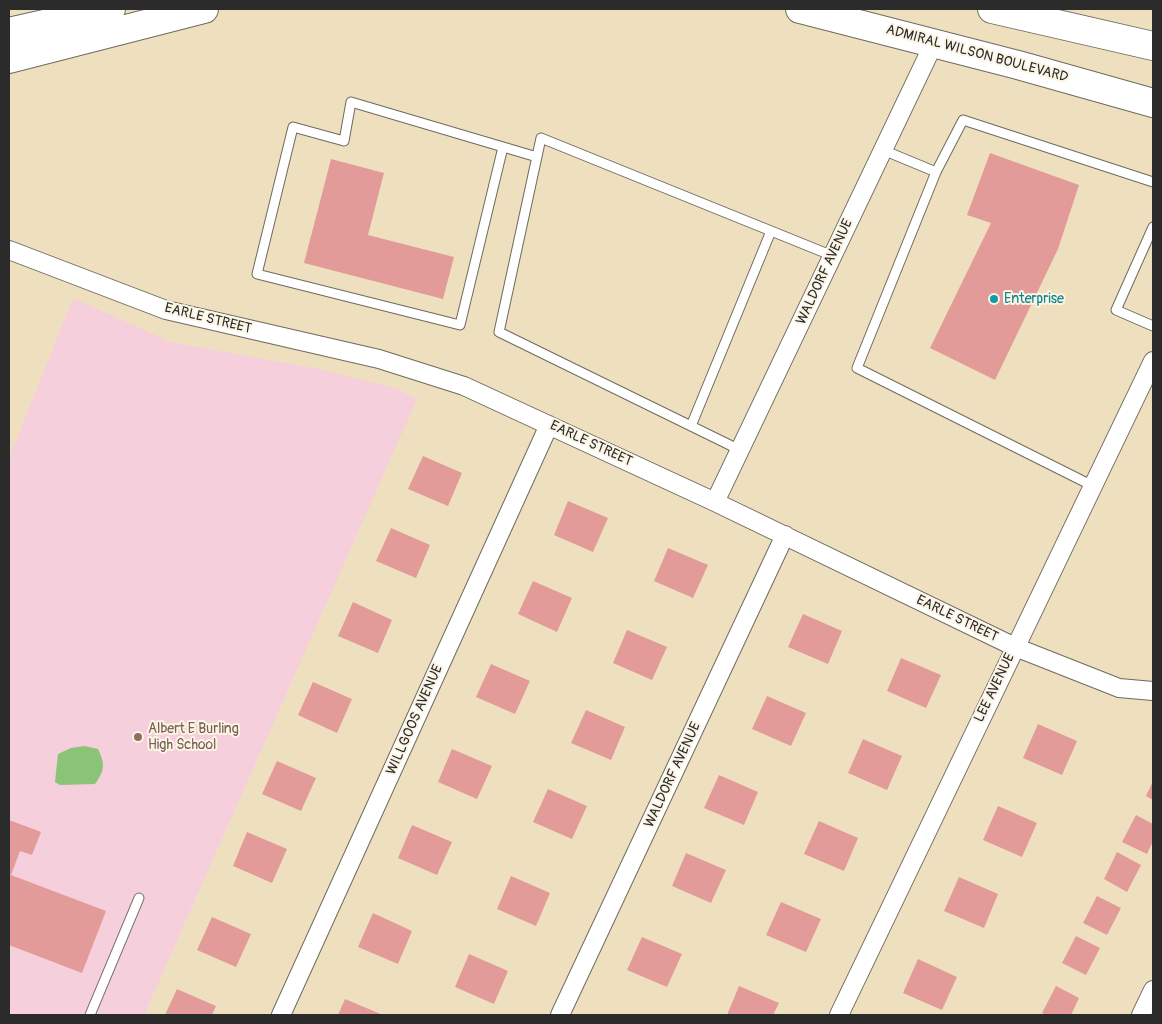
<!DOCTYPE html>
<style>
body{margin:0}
#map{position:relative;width:1162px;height:1024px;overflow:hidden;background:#eee0bf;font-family:Pangolin,sans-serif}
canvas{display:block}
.frame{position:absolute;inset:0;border:10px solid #2b2b2b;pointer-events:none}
</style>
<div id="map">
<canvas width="1162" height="1024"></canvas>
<div class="frame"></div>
</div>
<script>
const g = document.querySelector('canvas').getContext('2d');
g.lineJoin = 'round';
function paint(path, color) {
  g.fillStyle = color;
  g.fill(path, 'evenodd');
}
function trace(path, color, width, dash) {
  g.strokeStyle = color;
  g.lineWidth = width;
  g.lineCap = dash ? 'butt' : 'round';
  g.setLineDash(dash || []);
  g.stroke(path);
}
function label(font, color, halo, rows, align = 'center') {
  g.font = font + ' Pangolin,sans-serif';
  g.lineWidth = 4;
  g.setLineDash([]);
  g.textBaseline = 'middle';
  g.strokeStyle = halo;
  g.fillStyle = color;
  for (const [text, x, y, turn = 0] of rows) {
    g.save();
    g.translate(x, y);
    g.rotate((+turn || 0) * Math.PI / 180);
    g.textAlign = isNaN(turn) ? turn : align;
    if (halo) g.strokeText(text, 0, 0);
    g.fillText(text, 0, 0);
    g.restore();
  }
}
paint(new Path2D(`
 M73,298l98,44 147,27 76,19 23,11 -273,616h-135v-557z`), '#f5cfdb');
paint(new Path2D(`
 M85,746l13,3c7,15 7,21 -3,35l-35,1 -5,-3 3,-28 13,-6z`), '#8bc477');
paint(new Path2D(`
 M990,153l89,32 -21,64 -63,131 -65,-32 61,-125 -24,-8z
 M331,159l53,14 -16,62 86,22 -11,42 -139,-36z
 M423,456l39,17 -14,33 -40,-17z
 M568,501l40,17 -15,34 -39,-17z
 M391,528l39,17 -14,33 -40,-17z
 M668,548l40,17 -15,33 -39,-17z
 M533,581l39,17 -15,34 -39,-18z
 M353,602l39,18 -14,33 -40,-17z
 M803,614l39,17 -14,33 -40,-17z
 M627,630l40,17 -15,33 -39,-17z
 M901,658l40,17 -15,33 -39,-17z
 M491,664l39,17 -15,33 -39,-17z
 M313,682l39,17 -15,34 -39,-18z
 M767,696l39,17 -15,33 -39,-17z
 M586,710l39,17 -14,33 -40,-17z
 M1038,724l39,17 -15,34 -39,-17z
 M863,739l39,17 -15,34 -39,-17z
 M452,749l40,17 -15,33 -39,-17z
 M277,761l39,17 -15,33 -39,-17z
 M719,775l39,17 -14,33 -40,-17z
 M1153,781v19l-7,-4z
 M548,789l39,17 -15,33 -39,-17z
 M998,806l39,17 -15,34 -39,-17z
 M1136,815l17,9v17l-6,13 -25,-12z
 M9,820l32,12 -9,23 -12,-4 -9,24 95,36 -24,62 -73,-28z
 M819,821l39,17 -14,33 -40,-17z
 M412,825l40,17 -15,33 -39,-17z
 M247,832l40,17 -15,34 -39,-17z
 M1117,852l24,13 -14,27 -23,-13z
 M686,853l40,17 -15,33 -39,-17z
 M511,876l39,17 -14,33 -39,-17z
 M959,877l39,17 -14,34 -40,-17z
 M1097,896l24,12 -14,27 -24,-12z
 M781,902l40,17 -15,33 -40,-17z
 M373,913l39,18 -14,33 -40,-17z
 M212,917l39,17 -15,33 -39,-17z
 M1076,936l24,12 -14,27 -24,-12z
 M642,937l40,17 -15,33 -40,-17z
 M469,954l39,17 -14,33 -39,-17z
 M918,959l39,18 -15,33 -39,-17z
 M739,986l40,17 -6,12h-46z
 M1056,986l23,12 -8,17h-24l-5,-2z
 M177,989l39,17 -4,9h-47z
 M345,999l38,16h-45z`), '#e29b99');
const service = new Path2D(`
 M503,147l-43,178 -203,-51 36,-147 51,14 7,-39 186,55
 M883,150l53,22 27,-52 190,62
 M936,172l-79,196 236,118
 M1153,227l-37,83 37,16
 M691,426l80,-195
 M740,450l-241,-118 42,-194 292,118
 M90,1015l49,-117`);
const minor = new Path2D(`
 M9,250l157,60 213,49 85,27 251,116 300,145 104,41 34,3
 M715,502l219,-459
 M281,1015l268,-590
 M560,1015l225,-480
 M839,1015l314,-654
 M1141,1015l12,-25`);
const trunk = new Path2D(`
 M800,9l218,56 135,38
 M992,9l161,37
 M9,32l102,-23
 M9,59l195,-50`);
trace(service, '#6f6a5f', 11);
trace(minor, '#6f6a5f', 20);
trace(trunk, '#6f6a5f', 30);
trace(service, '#fff', 9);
trace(minor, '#fff', 18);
trace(trunk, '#fff', 28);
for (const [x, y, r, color] of [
 [994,299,5,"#0f9aa8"],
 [138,737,5,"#8d6e63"]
]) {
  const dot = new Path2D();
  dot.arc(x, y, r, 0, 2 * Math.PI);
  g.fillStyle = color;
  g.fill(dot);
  trace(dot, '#fcf5e5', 2);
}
label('14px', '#2b2b2b', '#fcf5e5', [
 ["ADMIRAL WILSON BOULEVARD",977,54,15],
 ["WALDORF AVENUE",825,272,-65],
 ["EARLE STREET",208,319,14],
 ["EARLE STREET",591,444,25],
 ["EARLE STREET",957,619,26],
 ["LEE AVENUE",995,688,-64],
 ["WILLGOOS AVENUE",415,720,-66],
 ["WALDORF AVENUE",673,775,-65]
]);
label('14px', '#0d838f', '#fcf5e5', [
 ["Enterprise",1004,299]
], 'left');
label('14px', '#785e54', '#fcf5e5', [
 ["Albert E Burling",148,729],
 ["High School",148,745]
], 'left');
</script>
